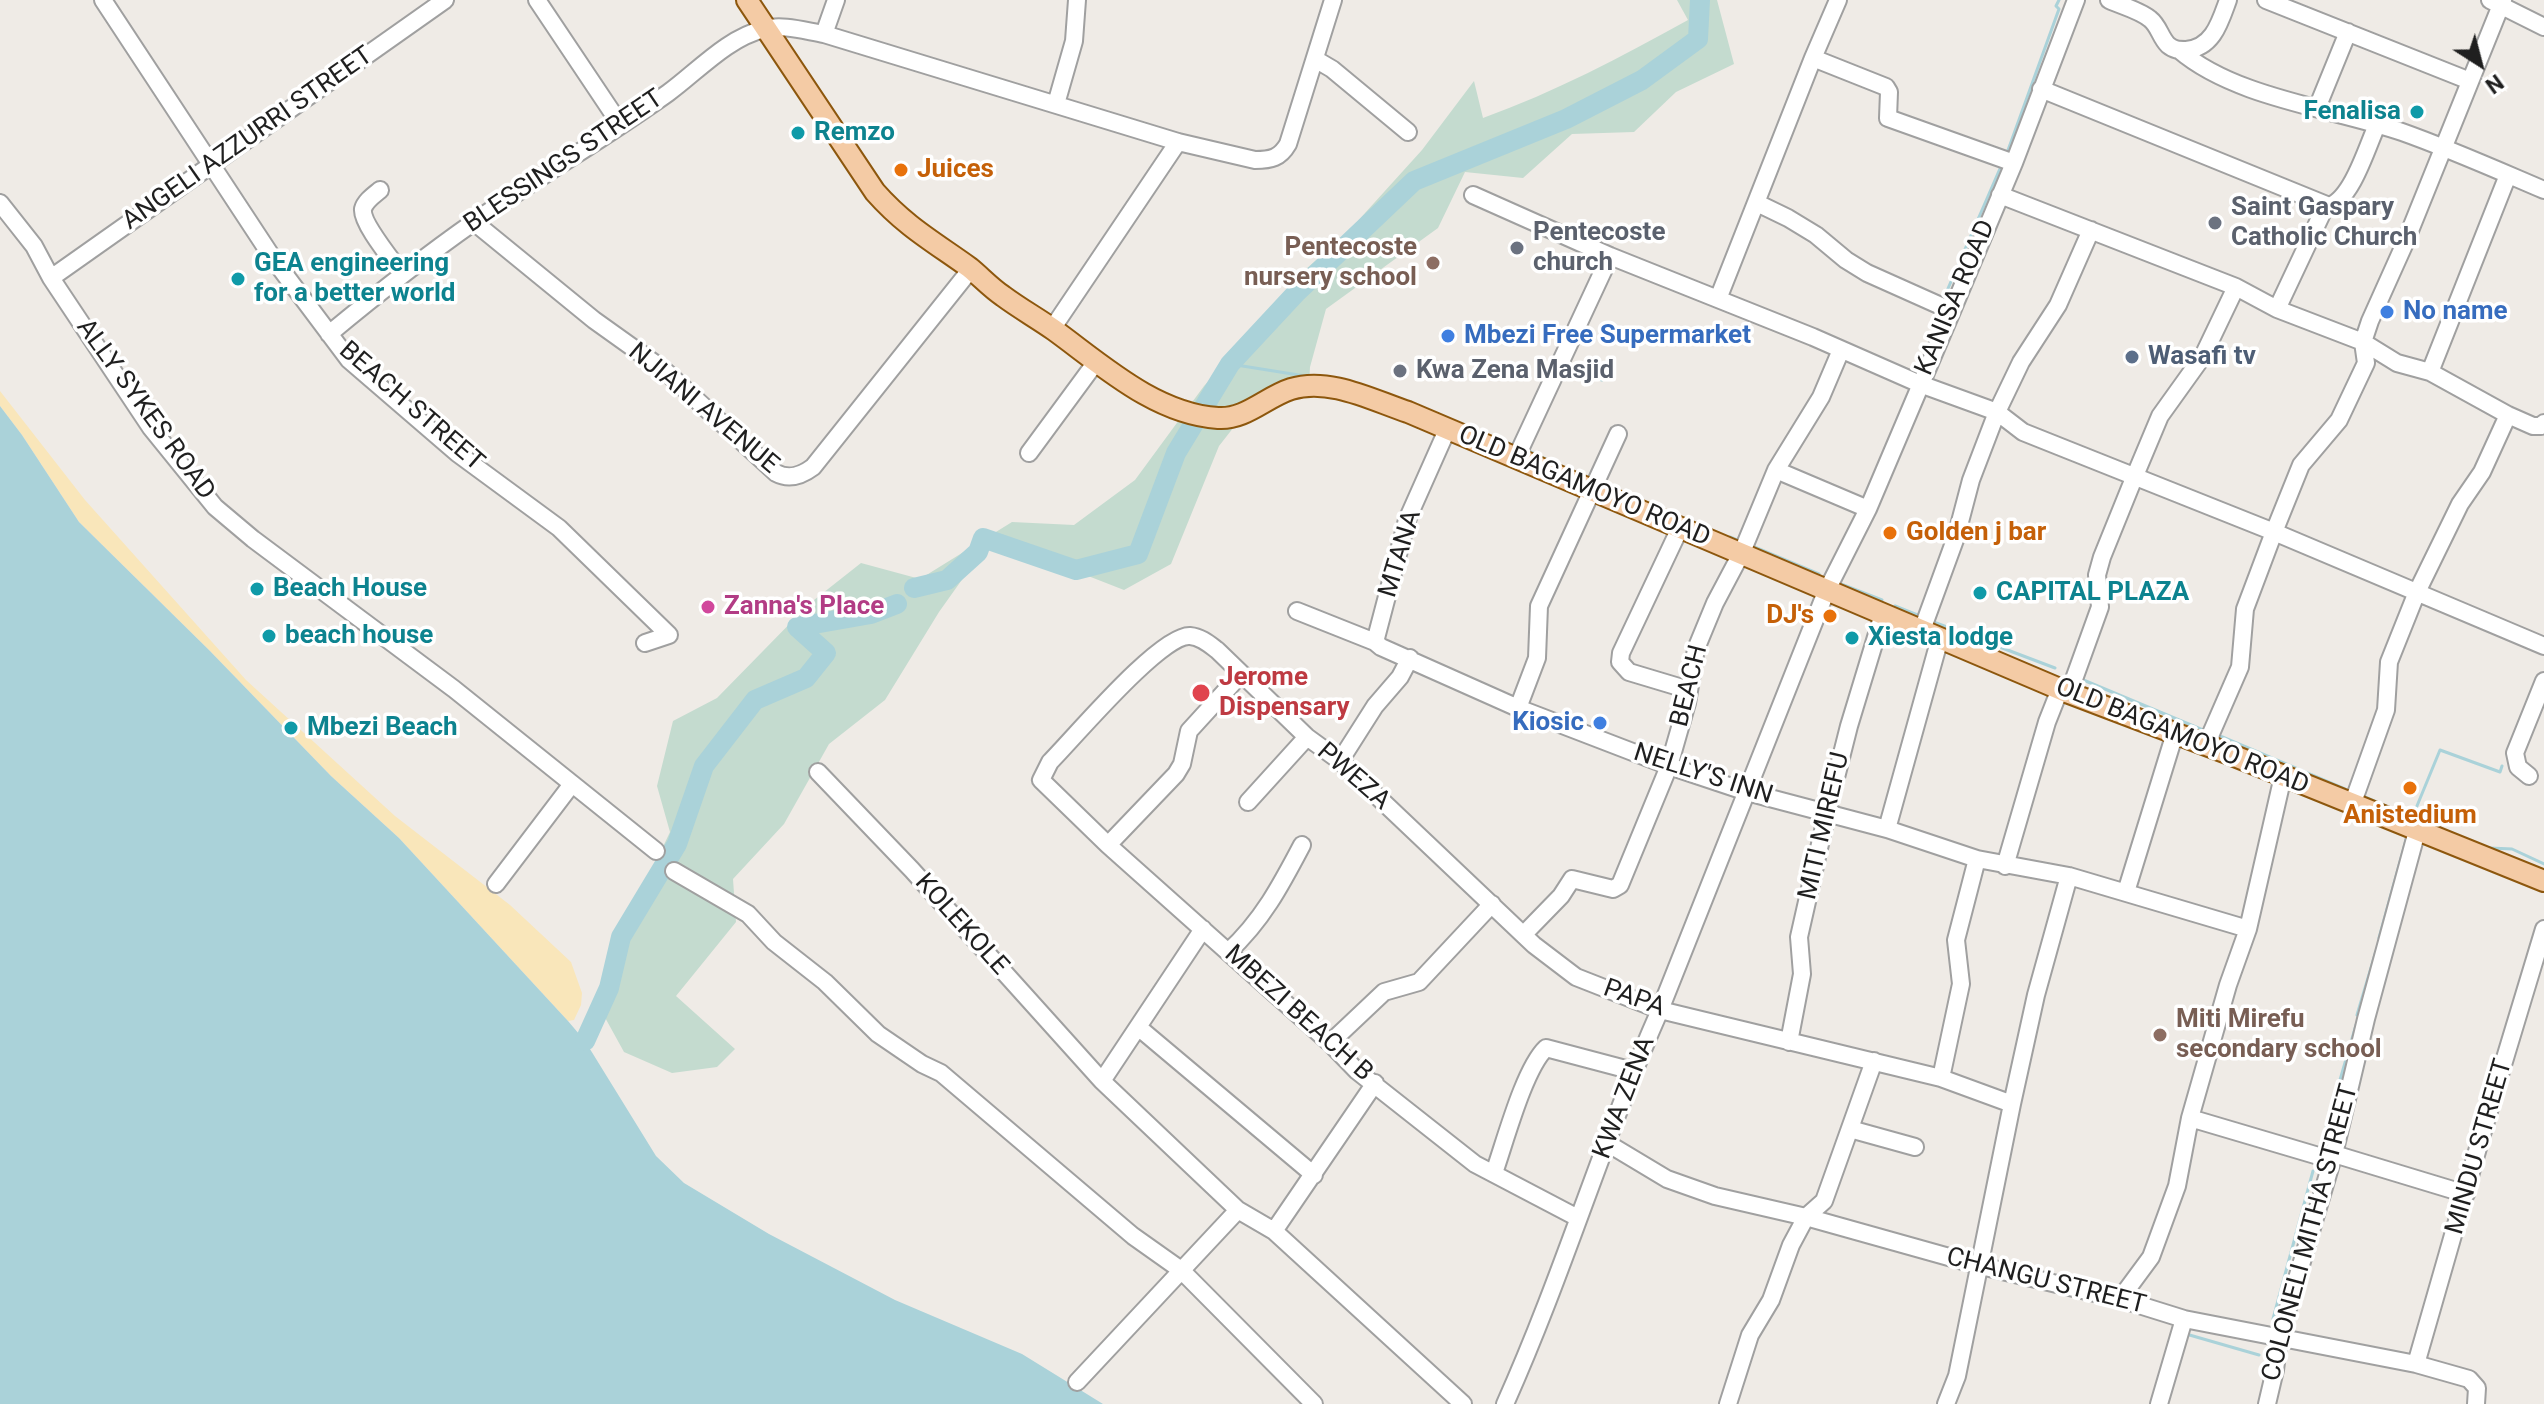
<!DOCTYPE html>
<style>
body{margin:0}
#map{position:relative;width:2544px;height:1404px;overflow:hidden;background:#efebe6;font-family:Roboto,sans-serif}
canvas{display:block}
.north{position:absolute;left:2440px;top:24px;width:80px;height:80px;-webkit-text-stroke:6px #fff;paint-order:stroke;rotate:144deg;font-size:22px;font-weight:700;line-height:32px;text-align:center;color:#1f1f1f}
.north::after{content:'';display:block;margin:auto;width:28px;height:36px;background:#1f1f1f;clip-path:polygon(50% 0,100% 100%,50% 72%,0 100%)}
</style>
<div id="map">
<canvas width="2544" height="1404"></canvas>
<div class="north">N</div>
</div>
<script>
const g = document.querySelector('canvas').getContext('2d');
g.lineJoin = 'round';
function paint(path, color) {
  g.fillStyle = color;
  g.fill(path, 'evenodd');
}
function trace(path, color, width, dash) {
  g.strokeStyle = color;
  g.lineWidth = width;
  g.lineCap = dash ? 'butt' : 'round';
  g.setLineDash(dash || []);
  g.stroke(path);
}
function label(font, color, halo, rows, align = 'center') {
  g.font = font + ' Roboto,sans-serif';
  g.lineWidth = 7;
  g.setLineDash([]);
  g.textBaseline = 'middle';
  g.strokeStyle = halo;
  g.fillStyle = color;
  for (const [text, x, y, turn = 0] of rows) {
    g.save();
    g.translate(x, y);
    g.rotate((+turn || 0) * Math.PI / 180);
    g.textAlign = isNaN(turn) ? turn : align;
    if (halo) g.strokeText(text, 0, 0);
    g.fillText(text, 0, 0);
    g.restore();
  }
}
paint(new Path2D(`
 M1677,0h40l17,64 -58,28 -42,40 -62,2 -49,44 -58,-6 -27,56 -112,81 -16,58 -1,17 -61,25 -29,37 -48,118 -47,26 -128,-50 -12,2 -13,25 -32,45 -54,88 -56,44 -45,80 -51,55 3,43 -60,74 59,53 -18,18 -45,6 -48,-21 -27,-49 21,-62 52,-109 -13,-46 16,-65 44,-23 92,-94 52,-41 59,16 92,-57 62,3 61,-45 69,-94 74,-83 20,-27 48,-42 76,-84 52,-69 9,37c72,-26 138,-61 205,-98z`), '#c4dbcf');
paint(new Path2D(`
 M0,391l85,109 161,180 149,136 115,89 61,57 11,31 -1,12 -7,15 -6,1 -169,-183 -68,-62 -121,-125 -131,-129 -57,-87 -22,-29z`), '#f9e6ba');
paint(new Path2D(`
 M0,406l22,29 57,87 131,129 121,125 68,62 169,183 17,20 71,115 28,27 85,51 126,66 127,54 81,50h-1103z`), '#aad2d9');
trace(new Path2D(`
 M2007,153l52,-144 -3,-3 3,-6
 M1943,300l59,-136
 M1230,364l75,12
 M1564,367l38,13
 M1498,440l15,5
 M1527,450l40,19
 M1730,537l12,5
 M1752,546l67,28
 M1841,584l41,16
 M1895,606l25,10
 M1931,621l124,47
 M2081,679l122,51
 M2220,736l125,53
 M2361,795l48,21
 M2412,818l28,-68 60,22 2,-6
 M2490,848l22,1 32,15
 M2379,938l27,-98
 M2357,1015l19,-64
 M2319,1152l37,-127
 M2273,1319l40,-148
 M2186,1334l73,21`), '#aad2d9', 3);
trace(new Path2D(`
 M914,588l33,-8 31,-28 5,-14 93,32 62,-16 38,-101 54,-89 67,-72 117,-111 152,-62 76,-39 56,-41 2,-39
 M585,1041l24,-53 12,-51 56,-93 27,-78 51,-66 51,-22 20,-25 -29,-26 74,-13 26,-10`), '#aad2d9', 20);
const minor = new Path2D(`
 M103,0l171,260 75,100 108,93 102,75 110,107 -24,8
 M537,0l83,124
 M2109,0c13,6 30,10 41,19 9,7 10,18 18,26 6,5 10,5 18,5 27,-2 34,-28 42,-50
 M2266,0l204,81
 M2490,0l54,27
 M824,34l12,-34
 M2179,50c56,48 153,58 223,82 48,17 95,38 142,58
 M1813,58l73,29 3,5 -1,26 126,45
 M1315,59l17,10 76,63
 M2041,89l288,117c23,-7 38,-59 48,-81
 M1056,104l18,-63 3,-41
 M2317,108l31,-76
 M380,190c-6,5 -15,11 -17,19 -2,14 30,52 39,65
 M1473,195l137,61 203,81 107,47 77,28 26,20 251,100 270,114
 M2000,195l236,92 41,22 86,33 34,21 33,9 78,43 25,11h8l3,-3
 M0,203l34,43 17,32 100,150 64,79 38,32 201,150 202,162
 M1757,203l31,15 28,17 30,25 21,13 85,38
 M474,222l120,98 70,50 112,103c13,7 25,3 37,-6l158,-198
 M51,278l394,-278
 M1718,299l95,-241 25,-58
 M2277,309l49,-104
 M1052,329l126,-187
 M329,334c47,-39 95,-77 145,-112 64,-45 131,-84 194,-129 29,-21 59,-55 96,-64 19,-5 41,2 60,5l354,108 77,18c16,0 25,-2 33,-16l45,-144
 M2430,372l78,-197
 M1447,430l-40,90 -32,122 6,5 137,61 151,58 78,26 140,37 90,30 92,17 179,53
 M1029,453l67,-91
 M1516,458l94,-202
 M1776,470l92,39
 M1680,528l-59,125 -1,9 9,10 60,18
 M1297,611l78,31
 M1922,630l34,-93 15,-57 26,-68 24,-50 37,-57 33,-75
 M2069,693l31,-86 -3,-32 5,-18 32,-79 26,-62 43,-60 33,-69
 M1518,708l19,-50 2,-52 79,-172
 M2206,745l34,-78 5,-58 29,-77 27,-67 38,-45 27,-57 -3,-21 7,-21 35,-78 98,-243
 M1340,761l35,-55 25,-29 10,-19
 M818,772l94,98 190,211 136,129 36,21 189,173
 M2529,776l-11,-9 -3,-14 29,-72
 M1248,802l59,-65
 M2352,805l34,-95 3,-48 28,-70 43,-88 22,-32 26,-57
 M1887,829l53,-191
 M1108,845l68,-71 6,-10 7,-33 52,-57
 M2005,866l42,-144 13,-33
 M674,871l74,43 26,28 51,40 53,52 44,30 19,9 192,163 48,34 133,134
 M496,884l76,-100
 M2126,892l49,-159
 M1524,934l37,-38 11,-17 41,10 7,-4 49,-119 18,-63 9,-54 19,-46 27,-51 34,-82 45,-73 20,-47
 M1228,952c34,-31 53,-67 74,-107
 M1138,1027l176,148
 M1789,1042l13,-68 -3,-37 28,-124 22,-87 34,-112
 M1330,1043l54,-51 35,-10 73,-78
 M1941,1078l20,-94 -5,-44 21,-81
 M1102,1081l101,-152
 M2190,1118l142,42
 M1850,1129l65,18
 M1607,1143l60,36 48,17 91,21 175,49 139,33 64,20 232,45 53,15 8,9 -1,16
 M2334,1154l132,40
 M1494,1173c11,-31 30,-104 52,-125l87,23
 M1578,1218l-103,-54 -118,-93 -27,-28 -222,-198 -67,-65 9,-18c24,-24 111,-128 140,-126 11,1 19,8 27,14l90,87 33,24 194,184 42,32 84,33 281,68 71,26
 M1274,1231l101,-148
 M2120,1299l31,-42 26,-71 13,-68 38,-133 20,-56 35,-153
 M2416,1364l64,-223 64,-212
 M1077,1382l161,-172
 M1505,1404c58,-129 98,-265 155,-394l166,-418 42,-83 84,-198 62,-148 62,-163
 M1728,1404l22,-69 21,-35 20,-55 15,-28 18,-16 50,-140
 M1946,1404l11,-28 55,-272 24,-109 33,-119
 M2159,1404l25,-85
 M2267,1404l8,-34 4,-31 55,-185 32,-135 51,-188`);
const major = new Path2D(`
 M747,0l128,192c31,35 59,50 95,76 11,9 21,20 33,28 16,12 34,22 51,34 47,34 101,84 164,88 27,2 48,-21 73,-29 38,-12 81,11 117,23l661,281 158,60 317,128`);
trace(minor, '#a0a0a0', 20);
trace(major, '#8d570d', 24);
trace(minor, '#fff', 16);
trace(major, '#f4cba5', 20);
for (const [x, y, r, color] of [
 [2417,112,8,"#0f9aa8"],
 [798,133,8,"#0f9aa8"],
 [901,170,8,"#e8710a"],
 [2215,223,8,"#6b7280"],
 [1517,248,8,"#6b7280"],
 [1433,263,8,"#8d6e63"],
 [238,279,8,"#0f9aa8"],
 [2387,312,8,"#3f7fe0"],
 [1448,336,8,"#3f7fe0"],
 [2132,357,8,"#5c6f8a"],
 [1400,371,8,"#6b7280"],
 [1890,533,8,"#e8710a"],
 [257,589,8,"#0f9aa8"],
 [1980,593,8,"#0f9aa8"],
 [708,607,8,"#d1479c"],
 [1830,616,8,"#e8710a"],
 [269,636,8,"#0f9aa8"],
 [1852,638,8,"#0f9aa8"],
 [1201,693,10,"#e0444e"],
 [1600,723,8,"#3f7fe0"],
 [291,728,8,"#0f9aa8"],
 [2410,788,8,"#e8710a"],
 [2160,1035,8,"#8d6e63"]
]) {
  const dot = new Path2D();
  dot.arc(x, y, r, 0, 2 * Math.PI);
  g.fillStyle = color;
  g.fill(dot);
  trace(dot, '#fff', 3);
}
label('bold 26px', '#0d838f', '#fff', [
 ["Fenalisa",2401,112,"right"],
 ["Remzo",814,133],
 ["GEA engineering",254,264],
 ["for a better world",254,294],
 ["Beach House",273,589],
 ["CAPITAL PLAZA",1996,593],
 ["beach house",285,636],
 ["Xiesta lodge",1868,638],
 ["Mbezi Beach",307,728]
], 'left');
label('26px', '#1f1f1f', '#fff', [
 ["ANGELI AZZURRI STREET",248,139,-35],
 ["BLESSINGS STREET",564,162,-34],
 ["KANISA ROAD",1956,298,-67],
 ["BEACH STREET",411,407,41],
 ["NJIANI AVENUE",703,409,40],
 ["ALLY SYKES ROAD",145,410,54],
 ["OLD BAGAMOYO ROAD",1584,487,23],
 ["MTANA",1401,554,-73],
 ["BEACH",1690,686,-76],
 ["OLD BAGAMOYO ROAD",2182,737,22],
 ["NELLY'S INN",1703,775,18],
 ["PWEZA",1353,777,41],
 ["MITI MIREFU",1825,826,-77],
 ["KOLEKOLE",961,925,48],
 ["PAPA",1634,999,20],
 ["MBEZI BEACH B",1298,1014,42],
 ["KWA ZENA",1625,1098,-69],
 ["MINDU STREET",2480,1147,-74],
 ["COLONELI MITHA STREET",2311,1233,-75],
 ["CHANGU STREET",2046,1282,14]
]);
label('bold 26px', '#c56008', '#fff', [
 ["Juices",917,170],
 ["Golden j bar",1906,533],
 ["DJ's",1814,616,"right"],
 ["Anistedium",2410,816,"center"]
], 'left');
label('bold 26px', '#5b616d', '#fff', [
 ["Saint Gaspary",2231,208],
 ["Catholic Church",2231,238],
 ["Pentecoste",1533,233],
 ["church",1533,263],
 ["Kwa Zena Masjid",1416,371]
], 'left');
label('bold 26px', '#785e54', '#fff', [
 ["Pentecoste",1417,248],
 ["nursery school",1417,278],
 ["Miti Mirefu",2176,1020,"left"],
 ["secondary school",2176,1050,"left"]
], 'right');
label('bold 26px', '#366cbe', '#fff', [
 ["No name",2403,312],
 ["Mbezi Free Supermarket",1464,336],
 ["Kiosic",1584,723,"right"]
], 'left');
label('bold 26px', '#4e5e75', '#fff', [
 ["Wasafi tv",2148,357]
], 'left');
label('bold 26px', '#b23c85', '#fff', [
 ["Zanna's Place",724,607]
], 'left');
label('bold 26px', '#be3a42', '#fff', [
 ["Jerome",1219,678],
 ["Dispensary",1219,708]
], 'left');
</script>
